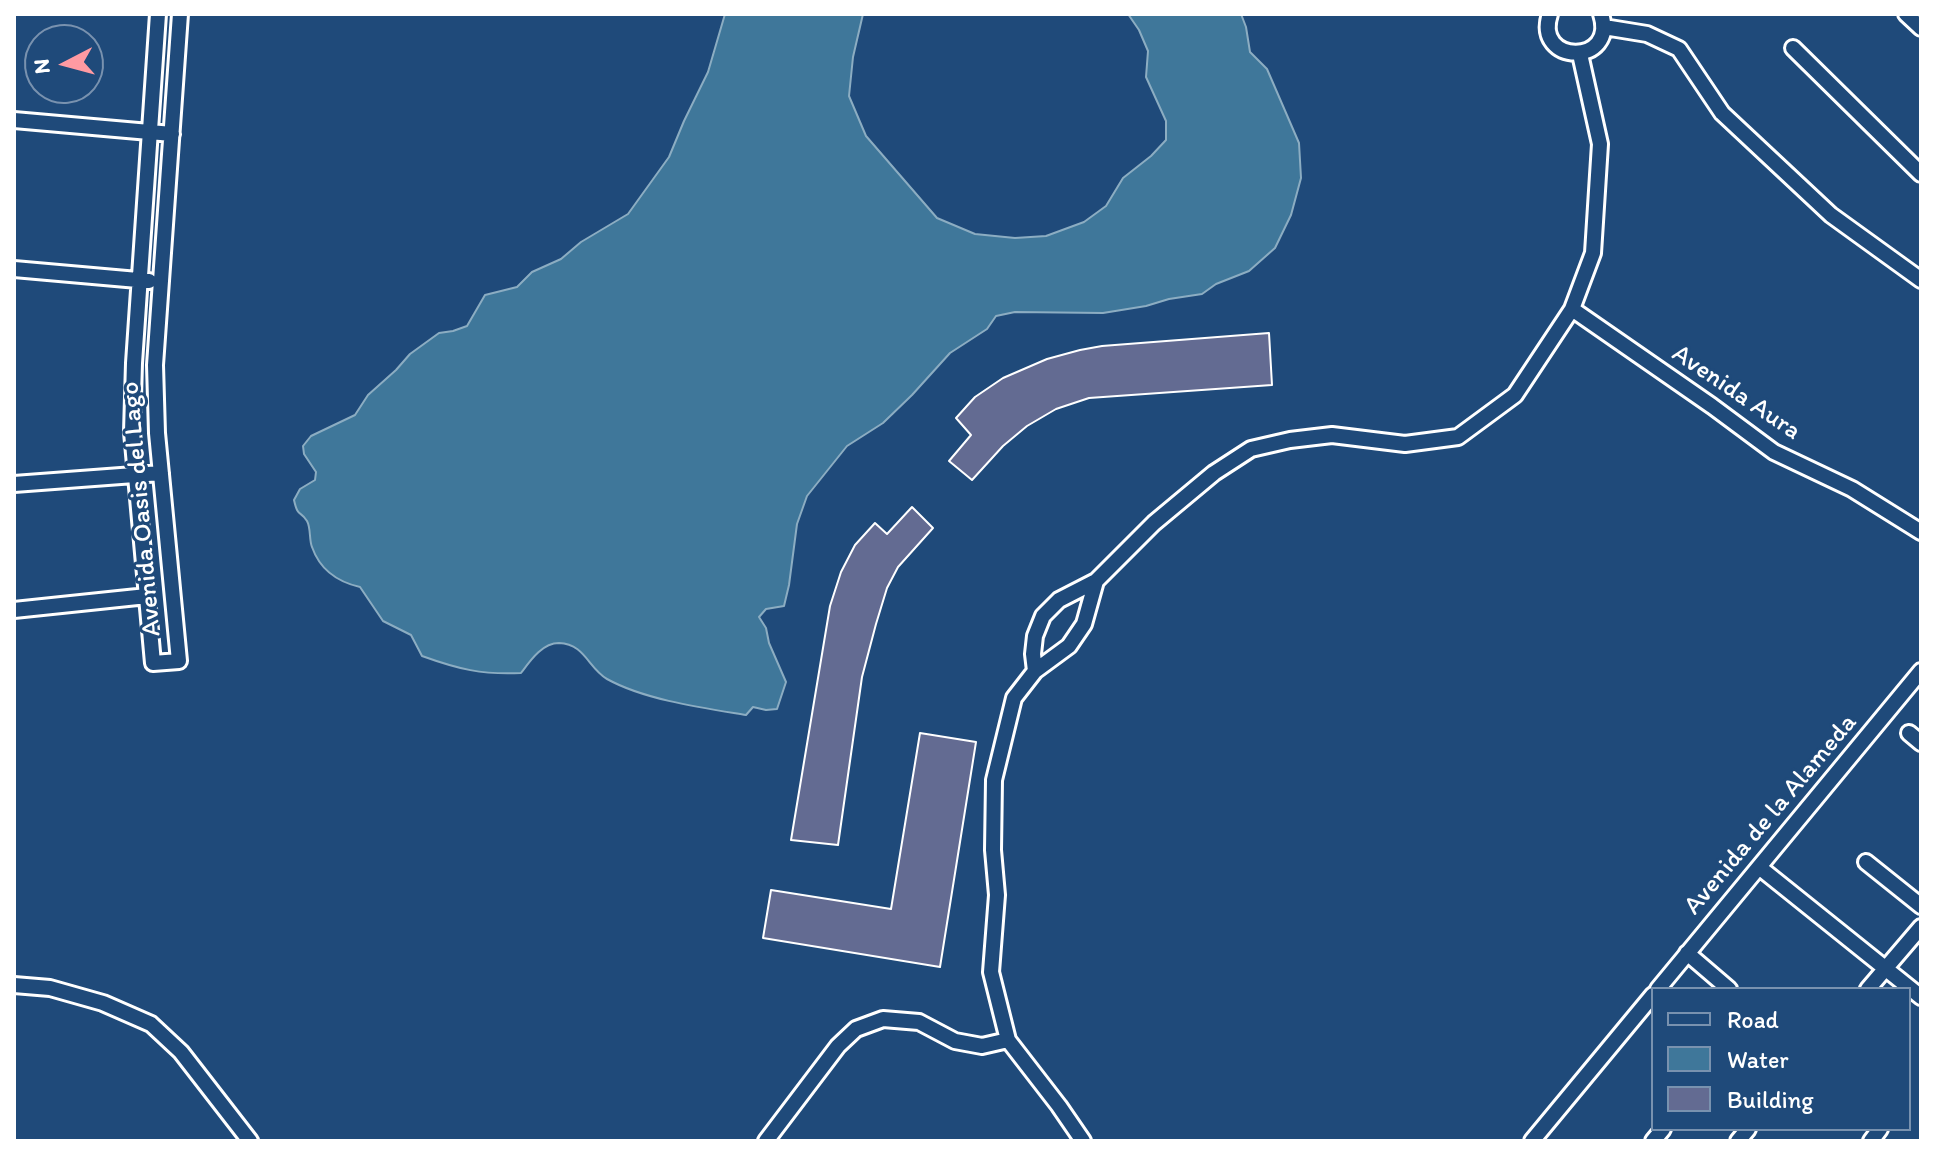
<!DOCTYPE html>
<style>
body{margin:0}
#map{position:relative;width:1935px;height:1155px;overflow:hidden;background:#1f4a7a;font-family:Itim,sans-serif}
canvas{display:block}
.frame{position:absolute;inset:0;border:16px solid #fff;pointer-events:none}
.legend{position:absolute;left:1651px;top:987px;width:260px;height:144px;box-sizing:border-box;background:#1f4a7a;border:2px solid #7992af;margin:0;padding:10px 14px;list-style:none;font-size:24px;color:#fff}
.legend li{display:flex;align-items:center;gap:16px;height:40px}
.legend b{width:40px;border:2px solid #7992af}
.north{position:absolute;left:24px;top:24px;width:80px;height:80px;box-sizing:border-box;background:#1f4a7a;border:2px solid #7992af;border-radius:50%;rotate:264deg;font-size:22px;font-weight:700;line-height:32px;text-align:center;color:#fff}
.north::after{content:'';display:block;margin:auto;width:28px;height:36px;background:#ff9aa2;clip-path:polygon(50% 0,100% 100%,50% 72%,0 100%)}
</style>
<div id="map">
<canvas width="1935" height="1155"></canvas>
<div class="frame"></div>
<ul class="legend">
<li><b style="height:10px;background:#1f4a7a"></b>Road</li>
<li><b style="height:22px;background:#3f779a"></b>Water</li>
<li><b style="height:22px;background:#636b92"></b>Building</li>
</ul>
<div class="north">N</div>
</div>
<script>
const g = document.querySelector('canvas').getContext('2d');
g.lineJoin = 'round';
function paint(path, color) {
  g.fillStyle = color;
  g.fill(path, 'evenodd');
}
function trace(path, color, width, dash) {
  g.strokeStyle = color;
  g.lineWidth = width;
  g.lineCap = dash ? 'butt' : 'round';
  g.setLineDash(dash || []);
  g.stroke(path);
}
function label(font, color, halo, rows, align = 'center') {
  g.font = font + ' Itim,sans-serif';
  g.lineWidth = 6;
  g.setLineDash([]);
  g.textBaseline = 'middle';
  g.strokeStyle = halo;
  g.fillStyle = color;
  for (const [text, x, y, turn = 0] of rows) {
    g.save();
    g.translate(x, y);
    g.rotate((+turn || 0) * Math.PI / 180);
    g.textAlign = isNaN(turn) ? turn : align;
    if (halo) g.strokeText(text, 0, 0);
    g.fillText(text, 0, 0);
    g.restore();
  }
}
const water = new Path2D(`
 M725,14h138l-10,43 -4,39 17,40 71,82 38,16 40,4 31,-2 38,-14 22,-16 17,-28 28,-22 15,-16v-19l-20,-44 2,-26 -9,-21 -11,-16h113l5,13 4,25 17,17 32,74 2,35 -10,37 -16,33 -26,23 -33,13 -14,10 -33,5 -23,7 -43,7 -88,-1 -19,4 -9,13 -37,24 -38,42 -29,28 -36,23 -40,50 -10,28 -8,61 -5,21 -18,3 -7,8 7,11 3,15 17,39 -9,27 -11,1 -13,-3 -7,8c-43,-7 -101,-15 -139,-36 -19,-11 -22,-35 -48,-36 -17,0 -29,18 -38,30 -39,2 -63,-4 -99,-17l-11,-21 -28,-14 -23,-34c-22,-5 -40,-17 -48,-40 -3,-7 -1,-19 -5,-26 -7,-11 -9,-3 -13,-21l6,-11 15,-9 1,-8 -12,-18 -1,-8 8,-10 44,-21 13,-20 28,-25 14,-16 29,-21 14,-2 14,-5 18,-31 32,-8 15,-15 29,-13 20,-17 47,-28 41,-57 15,-36 24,-49z`);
paint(water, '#3f779a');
trace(water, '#8cadc2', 2);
const building = new Path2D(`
 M1269,333l3,52 -183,13 -33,11 -29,17 -24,20 -31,34 -23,-19 22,-26 -15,-17 19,-21 28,-19 44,-19 33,-9 22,-4z
 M912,507l21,21 -35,39 -11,21 -11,36 -14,53 -24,168 -47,-5 39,-234 11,-34 14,-27 20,-22 12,11z
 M920,733l56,9 -36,225 -177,-29 8,-48 120,19z`);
paint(building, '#636b92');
trace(building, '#fff', 2);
const street = new Path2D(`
 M158,14l-24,349 -2,69 21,231 26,-2 -22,-228 -2,-68 25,-351
 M1550,14c-17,51 68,52 51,0
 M1906,14l15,14
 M1604,27l43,7 32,15 43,64 109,102 90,65
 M1793,48l128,126
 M14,120l158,14
 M14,269l135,12
 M1572,309l140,97 62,46 78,37 69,43
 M14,484l147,-11
 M14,610l133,-14
 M1035,671l-2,-17 2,-18 8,-20 16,-16 37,-19 58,-58 60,-50 37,-24 39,-9 42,-5 73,9 53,-7 57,-42 57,-86 21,-56 7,-109 -20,-90
 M1909,733l12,10
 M1866,862l55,44
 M1759,867l162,130
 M1687,953l42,36
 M14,985l36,3 53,15 48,21 30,28 69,89
 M1658,989l263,-318
 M1868,989l53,-62
 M766,1141l72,-95 18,-17 27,-10 36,3 36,19 27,5 26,-6
 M1083,1141l-24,-35 -51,-66 -17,-68 6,-77 -4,-45 1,-70 20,-82 21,-27 34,-25 15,-22 12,-43
 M1532,1141l121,-146
 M1653,1141l10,-12
 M1738,1141l10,-12
 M1871,1141l9,-12`);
trace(street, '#fff', 20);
trace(street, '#1f4a7a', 14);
label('26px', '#fff', '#1f4a7a', [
 ["Avenida Aura",1736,393,34],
 ["Avenida Oasis del Lago",142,509,-95],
 ["Avenida de la Alameda",1771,815,-50]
]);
</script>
